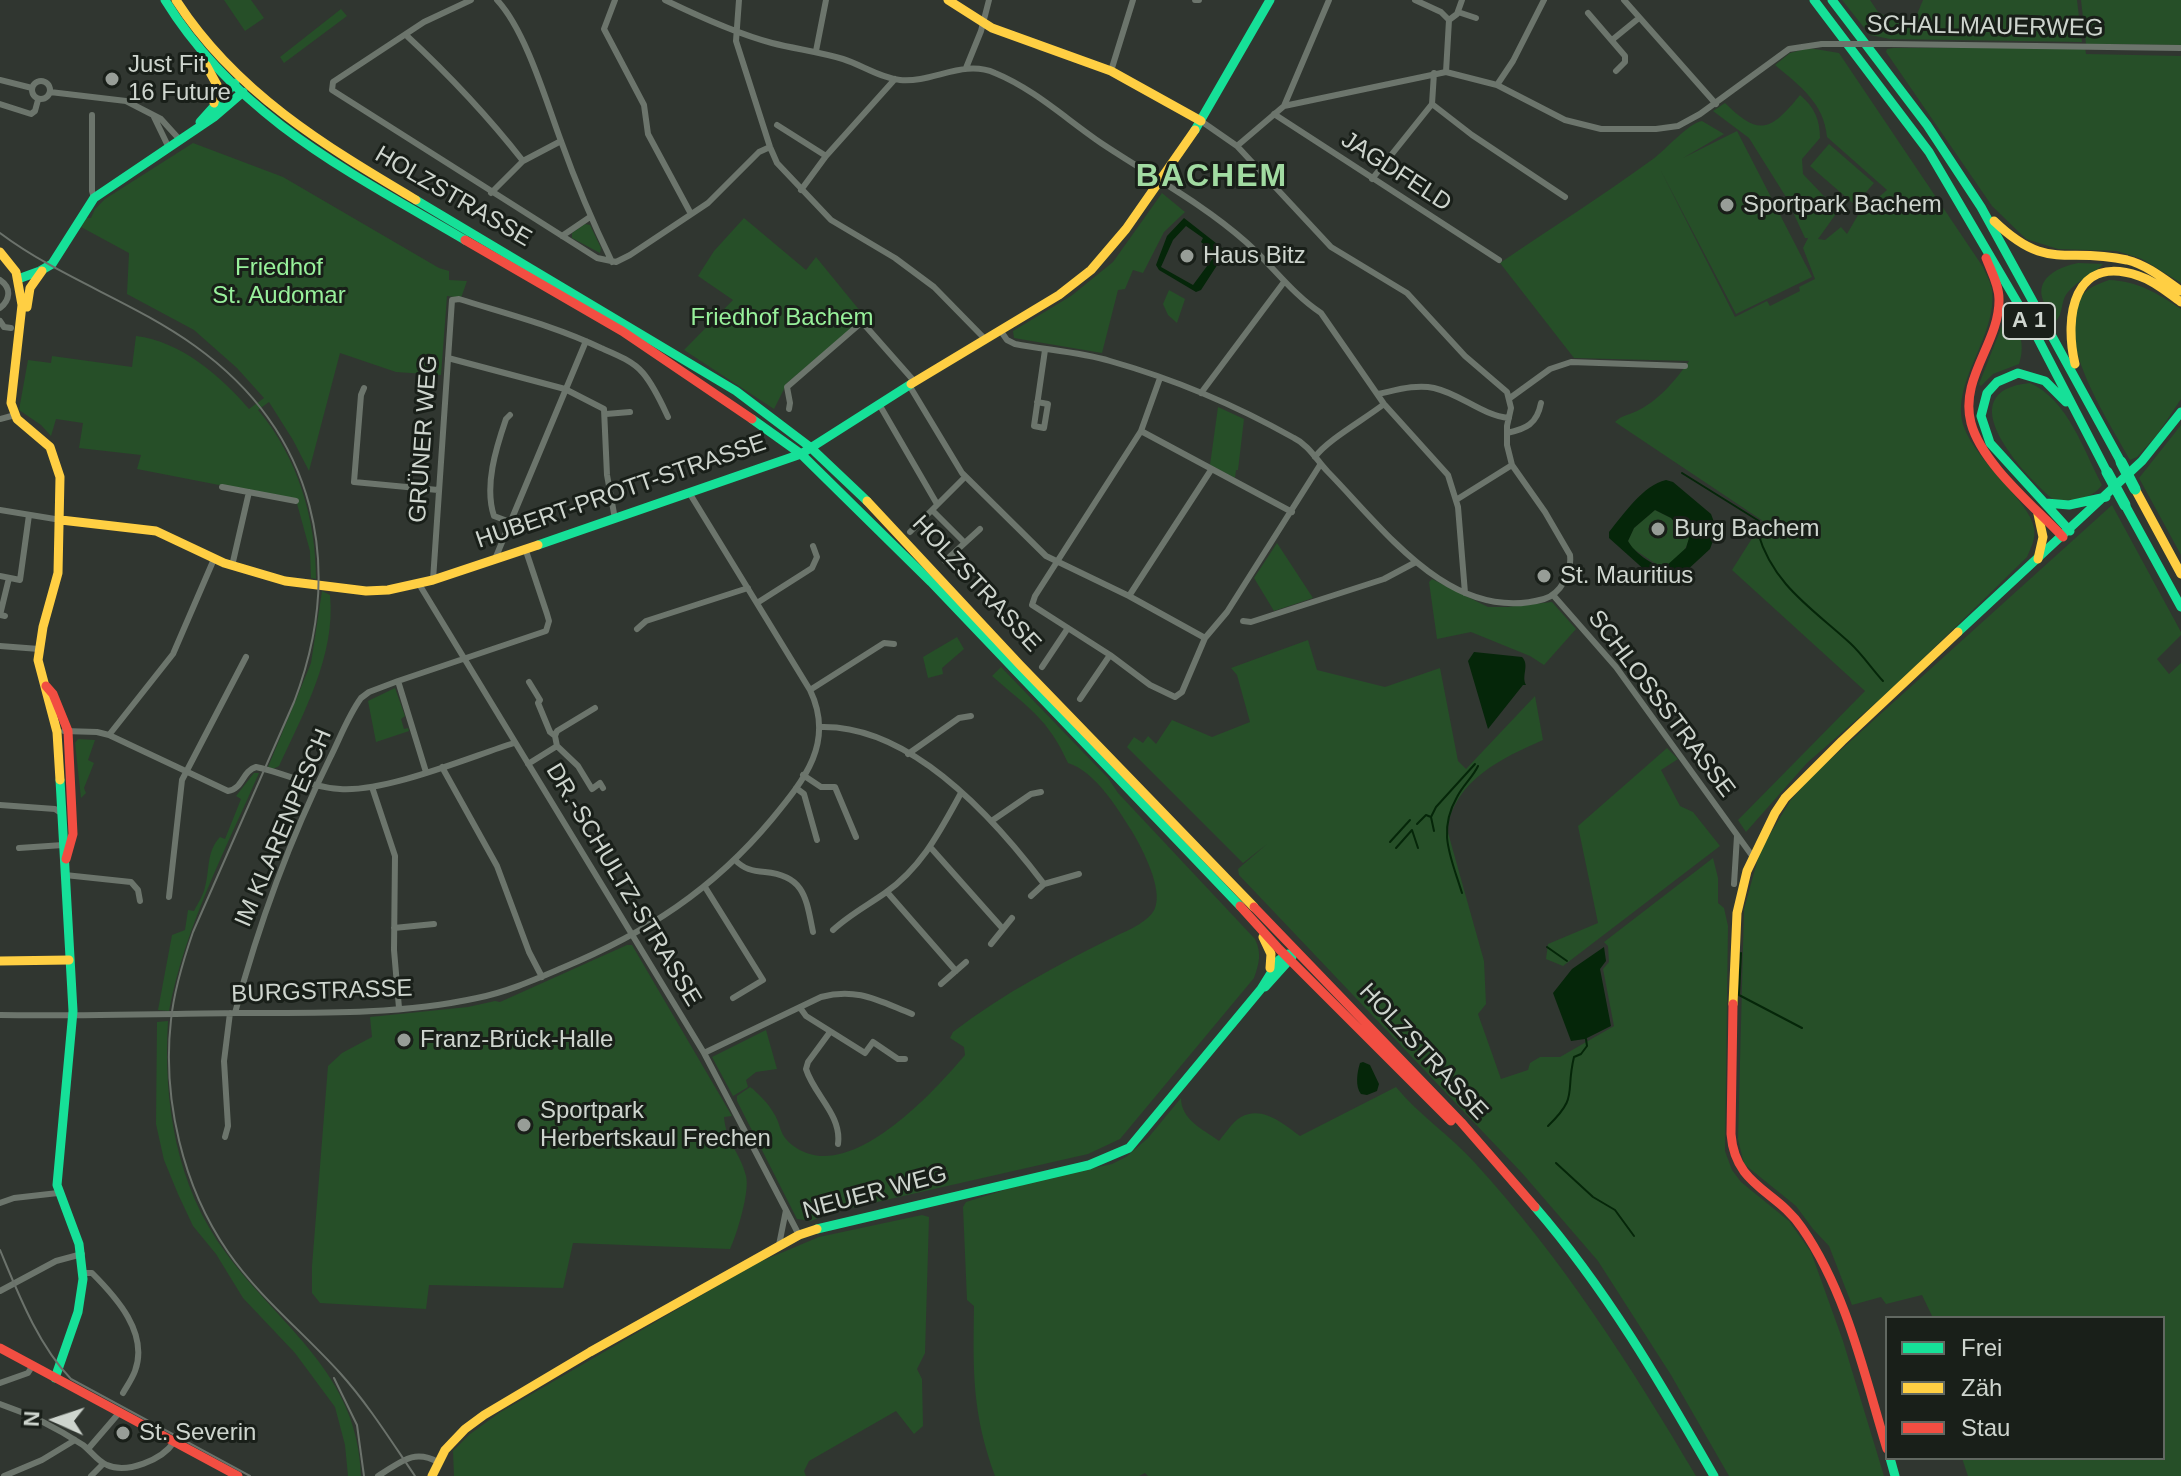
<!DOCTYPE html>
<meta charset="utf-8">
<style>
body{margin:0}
#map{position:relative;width:2181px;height:1476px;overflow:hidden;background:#303630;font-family:Helvetica,sans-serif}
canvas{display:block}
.legend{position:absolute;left:1885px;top:1316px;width:280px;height:144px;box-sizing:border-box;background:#191f19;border:2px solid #616861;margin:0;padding:10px 14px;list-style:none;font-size:24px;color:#ced5ce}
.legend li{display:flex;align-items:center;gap:16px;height:40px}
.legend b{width:40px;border:2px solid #616861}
.north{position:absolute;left:16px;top:1380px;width:80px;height:80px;-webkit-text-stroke:6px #191f19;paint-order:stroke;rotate:273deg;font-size:22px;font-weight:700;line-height:32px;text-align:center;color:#ced5ce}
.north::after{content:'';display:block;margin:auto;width:28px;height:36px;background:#ced5ce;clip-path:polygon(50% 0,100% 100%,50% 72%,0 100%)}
</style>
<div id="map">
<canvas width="2181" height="1476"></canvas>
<ul class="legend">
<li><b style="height:10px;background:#16e098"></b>Frei</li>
<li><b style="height:10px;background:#ffcf43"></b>Zäh</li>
<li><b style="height:10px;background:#f24e42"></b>Stau</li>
</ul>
<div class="north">N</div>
</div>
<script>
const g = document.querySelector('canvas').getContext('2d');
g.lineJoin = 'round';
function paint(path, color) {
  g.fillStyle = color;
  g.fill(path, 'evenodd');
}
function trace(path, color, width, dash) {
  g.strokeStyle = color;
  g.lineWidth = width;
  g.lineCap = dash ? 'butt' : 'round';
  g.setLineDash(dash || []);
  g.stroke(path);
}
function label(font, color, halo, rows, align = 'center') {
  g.font = font + ' Helvetica,sans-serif';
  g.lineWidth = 6;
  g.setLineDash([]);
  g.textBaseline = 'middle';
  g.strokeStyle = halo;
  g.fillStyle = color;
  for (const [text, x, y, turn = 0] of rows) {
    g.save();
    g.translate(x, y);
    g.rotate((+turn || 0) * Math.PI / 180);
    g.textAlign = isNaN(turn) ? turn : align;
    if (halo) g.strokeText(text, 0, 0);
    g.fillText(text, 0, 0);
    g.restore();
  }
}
paint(new Path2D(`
 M224,0h27l13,18 -19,13z
 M1842,0h28l8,12 30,16 5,-4 10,-24h154l5,42 -192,-3 -20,-4z
 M2081,0h100v45l-95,-1z
 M341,9l6,7 -63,47 -4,-6z
 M2085,47l1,7 95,2v227l-39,-24 -25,-8 -59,-2 -32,-10 -34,-33 -106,-154 1,-3 6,-1z
 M1809,48l30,5 144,214c3,7 8,16 9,23 6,46 -43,94 -28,137 12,35 66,74 70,101 2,11 -3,19 -7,29l-132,129 -88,77 -61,69 -8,-12 127,-129 -133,-121 31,-49 -148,-99c7,-7 12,-6 22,-11 21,-10 39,-31 52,-50l-115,-3 -74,-95c51,-35 104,-68 153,-104 14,-10 34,-35 49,-38l22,13 -41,24 54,-27 75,146 -76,37 -76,-145 75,148 32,-16 3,5 30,-15 -1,-4 16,-8 -12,-31 5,-10h-3l-19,-41 -37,-59 -36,-27 12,-8c34,34 46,28 75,-8 14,12 20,24 20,43l-18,21 1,15 35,37 -20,28 7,1 16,-13 6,7 11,-19 29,-25 -60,-53c-3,-34 -27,-51 -52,-72l15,-12z
 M193,143l90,34 156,91 10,3v9l18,1 -6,17 -14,-2 -6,79 -45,-3 -56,-19 -31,118 -16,-31 -24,-38 -11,8c40,47 58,110 58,169l-5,-1 -1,-27 -14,-51 -159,-31 4,-14 -62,-7 4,-25 -27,-4 -5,17 -10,-11 -22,-15 9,-50 23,3 1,-7 80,11 4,-31c44,5 85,40 113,73l15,-11 -27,-30 -43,-38 -67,-36 2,-41 -48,-26 5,-9h5l4,-9 10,-10z
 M1829,144l45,39 -19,22 -45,-39z
 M1162,193l23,19 -21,20 -21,41 -10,-3 -8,19 -7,1 -16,63 -88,-15 -1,-7 58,-35 42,-34z
 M744,218l62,52 10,-13 49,60 -78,66 -13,26 -90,-59 49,-50 -35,-24 16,-25z
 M585,224l5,1 11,23 -1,5 -28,-15v-5z
 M2078,263l25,1c-7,9 -25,16 -35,28 -8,9 -4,22 -13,30 -4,-7 -11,-17 -13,-25 -5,-21 20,-31 36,-34z
 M2109,280c29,1 48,13 72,29v90l-24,36 -20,22 -7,3c-20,-37 -75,-118 -51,-160 6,-12 19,-16 30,-20z
 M1169,290l16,9 -8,24 -9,-8 -5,-11z
 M2005,318l10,5c7,14 9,26 4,41l-26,10 -12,12 -2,-2z
 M2030,383c38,17 53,66 72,102 -12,16 -29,15 -48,15 -31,-25 -108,-109 -24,-117z
 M1218,407l26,12 -6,51h-2l-1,8 -25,-13z
 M2181,425v130l-42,-77z
 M2112,505l69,127v3l-24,24 12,15 12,-11v813h-213l-6,-18h201v-140h-230l-11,-23 -36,9 -5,-7 -29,8 -23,-59 -16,-17 -17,-23 -52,-42 -6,-25 6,-230 16,-58 30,-50 23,-26z
 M1655,510l16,8 18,20c-2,13 -15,26 -27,30l-30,-20 -4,-7 6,-13z
 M1277,543l36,55 -39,13 -20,-33z
 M1432,579l56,28h19l45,-5 24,27 -32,36 -14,-9 -59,-24 -34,7 -8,-57z
 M322,591l8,4c6,60 -27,119 -51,171l-6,3 -5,-2 43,-104z
 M957,637l7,12 -22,19 1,6 -15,4 -5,-21z
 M1308,640l9,30 68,17 55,-19 18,93 8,8 69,-73 8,44c-41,18 -88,40 -96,89l37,132 2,43 -8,10 23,65 27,-9 2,-7 10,-6h20l54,-31 -11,-57 6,-7 -1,-16 -4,-4 109,-84 5,20v25l6,5 4,18 -3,225 7,19 9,12 48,39 22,31 32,89 41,135h-155l-58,-101 -73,-114 -76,-88 -283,-298 -1,-6 29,-25 -24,19 -116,-116 7,-10 9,6 5,-7 8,8 16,-24 40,17 38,-15 -13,-47 -6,-7z
 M1001,667l107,111 10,15 137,146c7,15 4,24 -1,39l-134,161 -32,15 -255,58 -22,9 -14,-2 -60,-118v-5l13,-9 3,2c7,7 15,14 20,23 10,15 4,22 22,35 54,38 138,-54 170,-92l-1,-8 -14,-9 3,-6c51,-39 106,-68 163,-96 13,-6 34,-15 39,-28 8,-19 -12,-58 -22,-75 -15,-24 -37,-61 -65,-70 -20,-45 -41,-56 -76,-87z
 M395,688l10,28 -4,3 3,10 4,-1 1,3 -33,11 -8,-41z
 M78,739l17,1 -7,20 6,3 -10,25 2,5 -5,5 -6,-55z
 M1667,748l11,11 -17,11 19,36 13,6 27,34 -157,120 -17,-7 2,-15 50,-21 -20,-97z
 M254,773h5c-34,78 -74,154 -90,238l-11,-1 14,-75 13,-5 3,-20 6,1c4,-8 9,-15 11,-24 5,-17 1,-35 15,-50l5,2 16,-40 -5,-3z
 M627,945h5l100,171 -8,1c2,25 17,37 22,59 4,15 -9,58 -16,73l-157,-6 -10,45 -134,-3 -3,24 -106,-6 -8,-10v-27l16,-200 14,-13 30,-16 -2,-20 98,-10 27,-6 5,1z
 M168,1021c-5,81 8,165 58,232 55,75 132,120 135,223h-13l-3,-31 -10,-38 -40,-54 -52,-55 -27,-44 -23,-28 -15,-32 -14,-34 -8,-36 1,-102z
 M766,1030l11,39 -21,3 -10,8 2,7 -15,9 -21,-39z
 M1396,1087c23,28 55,49 79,76 87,95 156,203 221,313h-548l-3,-3 -6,3h-144c-23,-63 -22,-104 -21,-170l-7,-6 -4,-93 3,-5 67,-21 79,-17 14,-7 22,-19 33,-40c0,22 22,31 38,43 6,-7 14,-20 22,-24 21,-12 43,7 59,19z
 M922,1215l7,2 -4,136 -8,16 5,10 1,47 -9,8 -18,-23 -87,50 -5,10 2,5h-352l-1,-25 17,-17 29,-21 258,-150 62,-26z`), '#264f28');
paint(new Path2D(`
 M1184,218l37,29 4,6 -24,37 -5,2 -37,-22 -3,-5 11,-29zM1186,226l17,12 -2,4 15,12 -23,31 -32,-18 12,-27z
 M1666,480l7,2 38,32 6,16 -7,19 -39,36 -14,-4 -48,-43v-6c14,-17 34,-47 57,-52zM1655,510l16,8 18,20 -3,10 -21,19c-13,-1 -31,-15 -37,-26l6,-13z
 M1474,652l48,5c8,8 -1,19 4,28h-3l-35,44 -20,-68z
 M1604,947l2,14 -6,8 11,57 -26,13 -14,2 -18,-48 19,-24z
 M1363,1062l7,3 9,19 -2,7 -10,4 -6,-1c-6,-7 -4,-22 -1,-31z`), '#052609');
trace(new Path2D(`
 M1682,473l77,48v9
 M1758,533c15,52 55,76 92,110 12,11 22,26 33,38
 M1431,817l3,14
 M1417,824l9,-9 5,2 5,-10 39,-43
 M1390,842l20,-22
 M1396,848l16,-18 6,18
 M1462,893c-11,-36 -25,-61 -5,-96 6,-12 16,-20 21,-31
 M1547,947l20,14
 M1741,953l-2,42 63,33
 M1548,1126c31,-30 17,-32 26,-69l7,-3 6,-8 -1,-7
 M1556,1163l37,34 22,13 19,26`), '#052609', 2);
trace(new Path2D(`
 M471,0l-47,22 -91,60 -1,8 265,168 19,4 14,-7 78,-52 51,-51 11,-5
 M497,0c29,31 49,101 64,141 15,42 32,82 51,121
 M615,0l-11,29 40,76 4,29 43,80
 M665,0c35,17 70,33 107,43 24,6 47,9 71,16 19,6 37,19 57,21 33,3 63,-21 95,-7 39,16 71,46 106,70 48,32 101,60 145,99 26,23 46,52 75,71l63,91 64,71 10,32 7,86
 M739,0l-3,41 34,106 7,16 54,57 64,38 39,29 50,51
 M1195,0h4
 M1415,0l26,12 8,8 -3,52
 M1624,0l92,104
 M1458,12l18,6
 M1588,13l37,43v6l-9,9
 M1449,20l8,-6 5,-14
 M406,35c42,39 81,80 117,126
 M1612,40l27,-22
 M1890,44l291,4
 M816,51l10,-51
 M966,68l15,-37 8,-31
 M1111,71l22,-71
 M0,80l32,8
 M32 90a9 9 0 1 1 18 0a9 9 0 1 1-18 0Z
 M1497,85l16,-24 31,-61
 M50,92l76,9 35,18 19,21
 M0,104l31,10 4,-3 3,-11
 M1432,104l40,31 93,62
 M1284,106l45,-106
 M1274,114l225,146
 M92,115v76l2,7
 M154,117l15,31
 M777,125l49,31
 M1237,146l47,-40 162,-34 51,13 68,35 36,9h55l22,-3 22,-12 89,-65 33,-5
 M1372,179l60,-75 2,-31
 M801,190l25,-34 69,-77
 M491,193l32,-32 38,-20
 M562,236l28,-19
 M0,280c12,8 10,20 0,28
 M0,321l4,6 7,1
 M1000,330l7,10 8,4c31,6 65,8 95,17 64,18 127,45 184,77 15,7 23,23 34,34 56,57 123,153 216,127 17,-5 28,-27 26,-44l-25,-43 -33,-47 -5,-20v-19l4,-18 -4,-16 -42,-36 -58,-63 -76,-46 -94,-101 -36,-25
 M448,358l117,31 39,20 3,66 8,44
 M1160,378l-19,53 -106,165 -3,9 78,50 40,30 25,12 7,-5 23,-54
 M909,385l53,88 84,83 83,40 76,42 22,-26 93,-147
 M364,388l-3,7 -7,87 84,8
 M1201,393l83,-111
 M1378,394c19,-4 38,-10 56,-6 27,6 47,27 75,30
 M1510,398l40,-29 21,-7 114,4
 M1037,402l11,2 -4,24 -10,-2 11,-76
 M879,404l58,100
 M789,409l1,-6 -3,-16 75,-65 52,59
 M606,414l24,-2
 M0,419l15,-4
 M1141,431l151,81
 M1507,433c19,-4 30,-9 34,-30
 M1315,457c12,-17 50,-38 69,-53
 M222,487l74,14
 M1456,500l56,-35
 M0,510l61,10
 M932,510l32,32
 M510,522l-16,-6c-10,-30 2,-68 12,-97l4,-4
 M910,532l55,-55
 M495,559l91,-218
 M945,561l35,-32
 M232,566l17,-74
 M0,576l20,4 9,-65
 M433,580l19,-280 7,-1c48,15 96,27 142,49 14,6 32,13 42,25 11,13 18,29 25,44
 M419,584l285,469 95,182
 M1553,595l63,72 137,190
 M1129,596l82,-126
 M757,603l55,-35 5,-11 -4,-11
 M5,616l-5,-1 9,-37
 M1243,621l8,1 133,-43 32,-17
 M637,629l9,-8 102,-33
 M0,646l39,3
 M1042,667l26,-39
 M398,681l28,91
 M529,682l11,18 -2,3 12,29 5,4
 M810,690l74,-47 10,1
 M1080,699l30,-44
 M821,727c90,-2 173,91 223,157
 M64,731l33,1 12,3 119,56c15,-2 14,-20 28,-24 29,6 54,20 84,22 47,3 127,-31 174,-46
 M109,735l64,-81 41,-95
 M557,746l21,20 14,23 8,-6 3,5
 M908,754l51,-36 12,-2
 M528,764l29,-18 -2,-10 2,-5 38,-23
 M442,767l55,99 32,86 13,25
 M803,775l18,12h14l21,50
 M372,787l23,69 -1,94 5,58
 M796,788l8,6 13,46
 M0,805l55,4 6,4
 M993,820l38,-26 10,-2
 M19,848l44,-3
 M931,848l72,81
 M735,860c9,9 17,11 30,12 40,4 41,26 48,60
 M65,875l66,7 7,8 2,11
 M1734,884l3,-48
 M705,887l58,93 -30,18
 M887,892l69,79
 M1031,896l13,-12 35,-10
 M169,897l13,-117 64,-123
 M394,928l40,-4
 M833,930c16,-15 35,-25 52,-37 37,-26 55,-62 76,-100
 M991,944l21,-26
 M941,984l25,-22
 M801,1009l5,7 59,37 8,-11 25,17h7
 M235,1013c23,-87 55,-174 95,-255 10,-20 18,-42 31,-60l8,-6 29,-11 148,-50 3,-10 -2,-7 -22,-66
 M0,1015c79,1 157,-1 236,-2 79,0 163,2 241,-15 30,-6 57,-18 85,-30 84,-35 151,-78 210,-149 33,-40 63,-77 38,-129l-120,-196
 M830,1032l-22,30 -2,7c8,26 36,46 32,75
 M704,1053l117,-56c36,-10 58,4 91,17
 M225,1137l3,-11 -4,-65 6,-48
 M0,1203l14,-5 44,-5
 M779,1245l7,-35
 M85,1273h7c24,24 57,60 43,98 -3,8 -8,15 -12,22
 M0,1291l56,-30 26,-7
 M0,1383l28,-10 5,-8
 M0,1404c30,10 57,24 83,41 8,6 15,17 24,20 20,9 55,-5 67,-23
 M88,1449l31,-36
 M4,1476l38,-16 33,-20
 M91,1476l12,-12
 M378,1476c22,-13 35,-28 60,-14`), '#6c756c', 6);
trace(new Path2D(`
 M165,0c72,117 186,173 300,240
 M1814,0l115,152 105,179 73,141
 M1832,0l95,125 54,82 140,255
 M200,122l35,-39
 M1195,130l75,-130
 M416,200l320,191 74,56 57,54
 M18,279l22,-8 12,-7 42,-66 120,-81 29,-25
 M2066,402l-21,-21 -27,-8 -21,9 -10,11 -6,23 9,27 80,88
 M752,419l49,35 130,128 309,324
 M2046,503l23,2 37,-8
 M2125,505l56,102
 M538,545l263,-91 110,-70
 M1958,632l184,-171 39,-49
 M1265,987l27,-30
 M1535,1207c71,82 125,175 179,269
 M817,1229l272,-64 40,-17 132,-159 18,-29 9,-6
 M55,1378l23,-66 5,-33 -4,-35 -22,-59 16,-174 -13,-231
 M1890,1458l5,18`), '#16e098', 9);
trace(new Path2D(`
 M176,0c59,92 149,146 240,200
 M948,0l44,28 119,43 90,50
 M206,65l11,20 -3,18
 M1994,221c54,52 71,25 133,39 20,5 37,19 54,31
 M0,252l16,20 6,33 -11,98 6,16 33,28 10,30 -2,96 -15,54 -5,33 19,72 3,48
 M27,307l3,-19 12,-17
 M2075,364c-11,-47 -2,-111 64,-88 16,5 29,17 42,26
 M911,384l148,-89 32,-25 35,-41 69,-99
 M2135,489l46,85
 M867,501l153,164 234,242
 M2038,514l5,23 -5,22
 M61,520l95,11 68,32 61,18 81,10 22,-1 45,-10 105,-35
 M1263,937l8,17 -1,14
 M0,961l69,-1
 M1733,1004l4,-91 10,-42 28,-58 10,-15 57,-57 116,-109
 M432,1476l13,-26 20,-21 19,-14 106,-63 209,-117 18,-6`), '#ffcf43', 9);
trace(new Path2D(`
 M465,240l157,91 130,88
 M1986,258c5,13 13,27 13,41 1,43 -40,79 -28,124 11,41 63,83 92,114
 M46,686l7,8 15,37 5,103 -7,25
 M1240,906l39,43 172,172
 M1254,907l207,215 74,85
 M1733,1004l-2,130c4,53 46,56 71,94 45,65 62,146 85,221
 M0,1348l238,128`), '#f24e42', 9);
trace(new Path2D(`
 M0,1250c18,43 38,95 71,129l179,97`), '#6b726b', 2);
trace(new Path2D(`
 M0,233c60,45 134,69 195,113 121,87 151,220 99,356l-101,230c-10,29 -19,58 -22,88 -9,79 12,167 57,232 31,45 76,81 112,121 28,31 51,68 75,103
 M334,1378l23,47 7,51`), '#6b726b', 2);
trace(new Path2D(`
 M1822,44h68`), '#6c756c', 6);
trace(new Path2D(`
 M2121,462l14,27
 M2107,472l18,33`), '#16e098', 11);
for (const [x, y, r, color] of [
 [112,79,8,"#979d97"],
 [1727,205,8,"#979d97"],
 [1187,256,8,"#979d97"],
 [1658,529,8,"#979d97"],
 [1544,576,8,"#979d97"],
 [404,1040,8,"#979d97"],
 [524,1125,8,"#979d97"],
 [123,1433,8,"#979d97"]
]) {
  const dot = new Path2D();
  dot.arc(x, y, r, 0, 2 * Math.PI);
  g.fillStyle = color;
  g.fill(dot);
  trace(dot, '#191f19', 3);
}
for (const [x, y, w] of [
 [2029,321,52]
]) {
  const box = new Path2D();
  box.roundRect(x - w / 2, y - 18, w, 36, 6);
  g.fillStyle = '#191f19';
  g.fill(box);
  trace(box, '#ced5ce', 2);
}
label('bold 22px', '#ced5ce', null, [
 ["A 1",2029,321]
]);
label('24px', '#ced5ce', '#191f19', [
 ["SCHALLMAUERWEG",1985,27,1],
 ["JAGDFELD",1396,172,33],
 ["HOLZSTRASSE",453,197,30],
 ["GRÜNER WEG",424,439,-86],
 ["HUBERT-PROTT-STRASSE",621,492,-19],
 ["HOLZSTRASSE",976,584,47],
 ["SCHLOSSSTRASSE",1661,704,53],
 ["IM KLARENPESCH",284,828,-67],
 ["DR.-SCHULTZ-STRASSE",623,885,59],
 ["BURGSTRASSE",322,992,-2],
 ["HOLZSTRASSE",1423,1052,47],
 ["NEUER WEG",875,1193,-15]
]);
label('24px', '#ced5ce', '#191f19', [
 ["Just Fit",128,65],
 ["16 Future",128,93],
 ["Sportpark Bachem",1743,205],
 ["Haus Bitz",1203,256],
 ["Burg Bachem",1674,529],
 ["St. Mauritius",1560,576],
 ["Franz-Brück-Halle",420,1040],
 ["Sportpark",540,1111],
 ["Herbertskaul Frechen",540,1139],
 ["St. Severin",139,1433]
], 'left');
label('24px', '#98f19b', '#191f19', [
 ["Friedhof",279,268],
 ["St. Audomar",279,296],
 ["Friedhof Bachem",782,318]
]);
g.letterSpacing = '2px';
label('bold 32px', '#a1dba1', '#191f19', [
 ["BACHEM",1212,177]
]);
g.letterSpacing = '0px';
</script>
